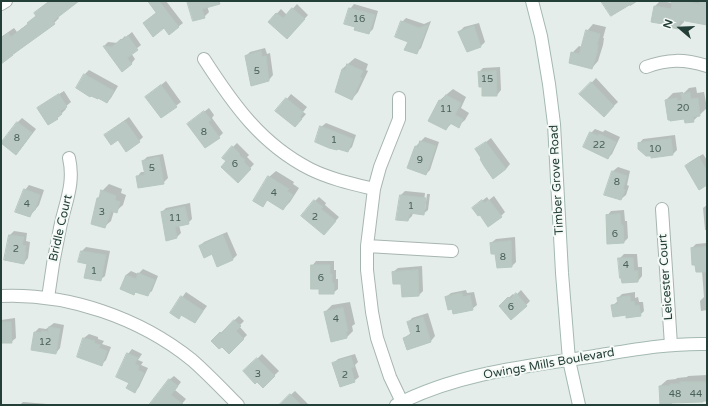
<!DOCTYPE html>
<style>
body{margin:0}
#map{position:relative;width:708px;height:406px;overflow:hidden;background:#e4ede9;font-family:"Varela Round",sans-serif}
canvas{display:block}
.frame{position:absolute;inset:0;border:2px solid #243f38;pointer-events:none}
.north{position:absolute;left:660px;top:8px;width:40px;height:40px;-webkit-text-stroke:3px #f5faf7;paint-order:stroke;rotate:289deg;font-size:11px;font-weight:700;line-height:16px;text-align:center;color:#243f38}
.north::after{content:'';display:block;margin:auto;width:14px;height:18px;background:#243f38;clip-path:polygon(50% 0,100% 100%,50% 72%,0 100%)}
</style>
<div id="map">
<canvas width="708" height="406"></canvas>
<div class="frame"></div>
<div class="north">N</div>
</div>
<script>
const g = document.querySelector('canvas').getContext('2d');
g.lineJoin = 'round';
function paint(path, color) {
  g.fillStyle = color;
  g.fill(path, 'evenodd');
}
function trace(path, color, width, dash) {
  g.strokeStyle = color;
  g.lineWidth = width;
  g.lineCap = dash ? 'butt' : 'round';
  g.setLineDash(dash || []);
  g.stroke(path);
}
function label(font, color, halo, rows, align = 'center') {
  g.font = font + ' "Varela Round",sans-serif';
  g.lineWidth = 4;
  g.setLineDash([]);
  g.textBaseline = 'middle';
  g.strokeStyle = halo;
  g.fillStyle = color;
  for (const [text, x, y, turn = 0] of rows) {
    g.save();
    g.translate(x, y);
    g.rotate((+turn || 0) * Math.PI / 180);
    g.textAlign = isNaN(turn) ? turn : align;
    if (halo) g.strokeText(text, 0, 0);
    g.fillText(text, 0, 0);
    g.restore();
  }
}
paint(new Path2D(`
 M54,1h25l-21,15 1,2 -5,5 -53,39v-25l13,-9 3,4 12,-9 8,-8 -2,-2 5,-5 8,-6 2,2z
 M151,1h15l17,22 -14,11 -5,-7 -20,-4 13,-11z
 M188,1h30l-11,5 2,6 -5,5z
 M602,1h36l-8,5 -1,-2z
 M660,1l13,2v-2h34v23l-23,-4v2l-6,6 -8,-4 -17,-3 2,-15z
 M297,4l11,11 -17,19 -22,-12 12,-13 6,6z
 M354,4l24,7 -5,18 -4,4 -19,-24z
 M406,18l18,6 7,-3 -10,27 -4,4 -8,-11 -7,-19z
 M479,23l6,19 -4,4 -22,-14 5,-5z
 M593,24l13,3 -3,11h1l-1,7 -5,16 -6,7 -20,-15 7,-7 3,1 5,-16z
 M132,32l9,13 -10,8 4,6 -4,5 -27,-18 4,-4 10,1 7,-7 1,1z
 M265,48l2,6 3,-1 3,22 -4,5 -23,-24 4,-4z
 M355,58l13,6 -2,6 2,1 -10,21 -6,7 -10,-30z
 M500,67l1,23 -4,5 -18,-23 4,-4z
 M89,70l29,16 -7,12 -4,4 -8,-5 -14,-23z
 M596,78l22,24 -14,13 -23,-21z
 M166,81l15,21 -20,15 -15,-20z
 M696,87l1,6 7,-1 3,16 -14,13 -8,-3 -19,-18 7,-7 10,-1v2l6,-6z
 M453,89l13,8 -5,11 8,5 -4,7 -7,6 -6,-3 -6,6 -17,-9 11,-20z
 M64,91l7,11 -6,5 1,2 -9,9 -9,6 -10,-16 5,-4z
 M291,94l16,13 -4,5 3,2 -7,8 -22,-11z
 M209,108l5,7 -2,3 11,15 -4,4 -31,-13z
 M129,117l14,20 -4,4 -21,-2 -13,-4z
 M22,118l14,11 -16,21 -2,-28z
 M326,123l30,12 -4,12 -4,4 -27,-24z
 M595,129l8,3 2,-2 15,7 -8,17 -4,4 -17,-25z
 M675,135l2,15 -4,4 -22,1 -12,-11 4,-5z
 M425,137l14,5 -9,28 -4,4 -11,-27z
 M491,138l19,26 -4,5 -24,-11 -6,-8z
 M237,143l12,12 -2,2 7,7 -12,13 -15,-16 6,-14z
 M163,154l5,24 -5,5 -26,-6 4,-5h4l-2,-11 4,-4z
 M703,154l4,6v24l-21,-18 4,-4z
 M618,167l12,4 -3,14 2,1 -3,9 -5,4 -15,-5 7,-23z
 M276,171l18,11 -1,2 6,4 -9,14 -7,7 -15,-10 -6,6 7,-28z
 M109,184l13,5 -1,4 5,2 -3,10 -7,6h-2l-3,10 -7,6 -6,-29 4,-7z
 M29,185l15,5 -5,15 -9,11 -5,-26z
 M405,191l20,2 -2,17h2l2,-16h3l-2,16 -5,4 -10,-1 -1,3 -4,4 -7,-25z
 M494,196l11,16 -4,4 -23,-12 9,-7 2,3z
 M319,197l7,6 -1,2 14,12 -11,13 -13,-29z
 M190,203l2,16 -4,4 -9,2 2,8 -4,4 -15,-25 4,-4z
 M707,205v25h-2l-2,-22z
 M624,210l1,11h2l1,17 -4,4 -17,-26 4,-5z
 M14,231l13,2 -1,8 4,1 -2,16 -4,5 -18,-4 4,-24z
 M227,232l10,23 -4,4 -21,-6 -12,-7 4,-4z
 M515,237l1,25 -4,4 -21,-23 5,-4z
 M707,243v67l-6,1 -1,-10 4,-4 -2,-26 -10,-23 4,-4z
 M86,247l24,4 -5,25 -5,4 -12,-17 -8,-2 2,-10z
 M624,254h13l1,13h4v9l-4,5 -19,-22z
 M316,261h18v9h2v9h2v10l-5,4 -13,-5 -8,-22z
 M422,266l1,25 -4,4 -17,-12 -9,-11 5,-4z
 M143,269l15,7 -6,15 -5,4 -11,-3 -2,2 -8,-19 5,-4 7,3z
 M466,290l1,3 7,-1 3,13 -5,4 -19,-1 -7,-11 5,-4z
 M521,290l9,11 -4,4 -22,-3 9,-8 2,2z
 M186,292l21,14 -12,16 -14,-8 -10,-1z
 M635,292v6l3,-1 1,5h4l1,9 -4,4 -28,-9 6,-5v-3l4,-4z
 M350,302l5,22 -3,2 1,5 -6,6 -22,-25 7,-7z
 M428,313l7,23 -4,5 -23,7 -4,-10 7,-5 -3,-10 4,-5z
 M239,316l5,5 -5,5 8,9 -18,18 -7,-8 -10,-4z
 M15,318l1,20 -5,4 -10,1v-23z
 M54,323l10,2 -4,23 -4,5 -21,-21 4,-4 7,1z
 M89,334l9,3v2l6,2 -2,3 9,3 -5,13 -4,4 -24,-8 6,-18z
 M132,349l10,5 -4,6 5,2 -2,3 7,3 -9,19 -4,5 -5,-9 -2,-29z
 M262,354l17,17 -16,15 -18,-15z
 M355,354l3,8 -3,3 4,12 -5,4 -21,-17 5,-5z
 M707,375v25l-4,1 -30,1 -2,2 -11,-18 7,-6 9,-1 1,-1 10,-1 1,-1z
 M174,376l7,6 -6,8 11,9 -5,6h-23l11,-25z
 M295,391l14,14h-29l1,-1z
 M23,402l24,2v1h-27z`), '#0003');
const building = new Path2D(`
 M50,1h29l-26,20 2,3 -43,31h1l-12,9v-26l7,-5 3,4 17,-13 -1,-1 9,-7 -2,-3z
 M148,1h11l20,26 -10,8 -5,-7 -11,9 -10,-14 13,-10z
 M187,1h32l1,3 -18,5 3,9 -12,3z
 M601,1h35l-25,15z
 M672,1h10l17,3 1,-3h7v24l-27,-5 -2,9 -9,-2v-2l-18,-3 3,-16 17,3z
 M292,8l13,11 -18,20 -19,-17 8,-9 7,5z
 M349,8l26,7 -6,19 -15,-4 1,-3 -11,-3z
 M401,21l18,7 9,-3 -11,29 -13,-4 4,-8 -13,-5z
 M474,26l7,21 -14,5 -9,-20z
 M586,30l14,4 -3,11h1l-1,8 -5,16 -23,-6 2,-11 8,2z
 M128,36l10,14 -11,8 5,6 -10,8 -19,-26 9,1 9,-8 1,1z
 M261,51l1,6 4,-1 3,25 -18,5 -6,-30z
 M347,64l16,7 -3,6 2,1 -10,22 -17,-8 7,-23 3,1z
 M496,71l1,25h-15v-9h-3l-1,-15z
 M84,74l30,17 -7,12 -9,-5v1l-7,-3 -1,1 -14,-9z
 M591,82l23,24 -10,11 -25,-23z
 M161,85l16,22 -16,11 -16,-21z
 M690,93l1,6 7,-1 2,18 -7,1 1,5 -9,1 -1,-4 -14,2v-1h-2l-3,-20 12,-2v3l5,-1 -1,-6z
 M59,94l8,13 -7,4 2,3 -5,4 1,1 -10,6 -11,-17z
 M446,95l15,8 -6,12 8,4 -4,9 -9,-5 -4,7 -18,-9 11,-21 3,1z
 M286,98l17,14 -3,5 2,2 -7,8 -20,-16z
 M204,111l7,9 -3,2 12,16 -15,10 -18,-24z
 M125,121l15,21 -14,10 -8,-12 -7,5 -7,-10z
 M17,122l15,11 -16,22 -15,-12z
 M320,126l33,13 -5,13 -10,-3 -1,1 -8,-2 -14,-6z
 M590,132l8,4 1,-2 17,8 -8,17 -25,-12z
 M671,139l2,16 -22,3v-2h-5l-8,-7v-6z
 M420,141l16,5 -10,29 -19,-7 8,-22 3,1z
 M486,142l20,27 -13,10 -9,-13 -4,-7 1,-1 -6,-9z
 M232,146l8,8 -1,1 6,5 -1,2 7,7 -13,14 -17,-16 5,-6 -4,-3z
 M159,157l5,27 -26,4 -2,-12 9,-1 -3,-14z
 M699,157l8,14v14l-8,5 -14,-24z
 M612,171l15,5 -4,13 2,1 -4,10 -17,-5z
 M268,176l21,13 -2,2 6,4 -10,15 -16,-10 -4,7 -10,-6z
 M24,189l16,6 -5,15h-2l-3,7 -15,-5z
 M101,190l15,6 -1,4 5,2 -3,11 -6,-2 -6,17 -14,-4 6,-26h2z
 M400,195l26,3 -2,17 -14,-2 -2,8 -12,-1z
 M314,200l9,7 -2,2 15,12 -12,14 -23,-19z
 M482,200l2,3 5,-3 13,17 -14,10 -8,-12 -2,1 -6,-8z
 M185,207l4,17 -14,3 2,11 -11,3 -5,-29z
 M620,214l1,11h2l1,18 -17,1 -1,-29z
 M9,235l15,2 -2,8 4,1 -1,6h1l-2,12 -20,-4z
 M223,235l10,25 -16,7 -5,-13 -8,4 -5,-12z
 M511,241l1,26 -15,1 -2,-14h-4l-1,-11z
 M707,247v25h-11l-1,-7h-3l-1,-17z
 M81,251l25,4 -5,26 -17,-3 3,-14 -9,-2z
 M618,258h15l1,13h4v11l-16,1 -1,-5h-1z
 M311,265h19v9h2v9h2v11h-15v-5h-8z
 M418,270l1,26 -17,1 -1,-13h-8l-1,-12z
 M138,273l17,7 -7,16 -13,-4 -1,3 -14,-6 6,-14 10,4z
 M462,293l1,4 7,-2 3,15 -20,4 -1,-5 -4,1 -3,-13z
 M516,293l11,13 -16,14 -12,-14 9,-9 2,2z
 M181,296l22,15 -8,12 -14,-8 -2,4 -9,-6z
 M630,296l1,6 3,-1 1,5 4,-1 2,11 -15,2v-3l-13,2 -2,-12 7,-1 -1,-6z
 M343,308l5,23 -2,1 1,6 -16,4 -7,-30z
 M423,317l8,25 -24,8 -4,-12 8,-3 -4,-13z
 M234,320l7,6 -5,5 8,8 -15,15 -7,-7 -3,2 -8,-8 9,-9 1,1z
 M1,322h10l1,21h-11z
 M49,327l11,2 -4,25 -25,-4 3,-18 8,1v-2l6,1z
 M83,338l12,3 -1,2 6,2 -1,3 8,3 -5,15 -25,-9z
 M127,353l11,5 -3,6 4,2 -1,4 6,3 -9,20 -9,-5 3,-5 -13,-6z
 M351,357l3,10 -3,1 4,14 -15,5 -8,-24z
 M257,358l18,18 -12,12 -6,-6 -2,2 -12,-13z
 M169,379l9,7 -7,9 13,10h-35z
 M680,382h27v19h-4v1l-32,1 1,2h-12l-1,-19h11v-2h10z
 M290,394l11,11h-22z`);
paint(building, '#b9c8c2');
trace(building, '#b6c7c0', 1);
const street = new Path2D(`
 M1,4l5,-3
 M204,59c29,45 57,85 106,110 20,10 43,15 64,20
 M646,67c22,-8 38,-8 61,-1
 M399,98v21l-19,48 -6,22 -7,57v24l5,42 5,26 13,39 12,25
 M662,209l9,136
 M367,246l85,5
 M1,296c67,-3 139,22 191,64 16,14 31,30 46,45
 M48,298c3,-24 7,-47 12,-70 5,-25 15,-44 9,-70`);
const secondary = new Path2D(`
 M532,1l9,35 8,48 5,40 8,149 7,87 10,45
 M396,405c61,-32 132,-39 199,-49 37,-6 74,-13 112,-12`);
trace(street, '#a7b5b0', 14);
trace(secondary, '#a3b9b1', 14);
trace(street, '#fff', 12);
trace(secondary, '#fff', 12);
label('10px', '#49615a', null, [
 ["16",359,19],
 ["5",257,71],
 ["15",487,79],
 ["20",683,108],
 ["11",446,109],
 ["8",204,132],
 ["8",17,138],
 ["1",334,140],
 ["22",599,145],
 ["10",655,149],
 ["9",420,160],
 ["6",235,164],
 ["5",152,168],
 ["8",617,182],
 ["4",274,193],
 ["4",27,204],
 ["1",411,206],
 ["3",102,212],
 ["2",315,217],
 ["11",175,218],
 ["6",615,234],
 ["2",16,249],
 ["8",503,257],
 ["4",626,265],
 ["1",94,271],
 ["6",321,278],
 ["6",511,307],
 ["4",336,319],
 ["1",418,329],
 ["12",45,342],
 ["3",258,374],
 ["2",345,375],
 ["48",675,394],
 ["44",696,394]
]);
label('12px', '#243f38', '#f5faf7', [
 ["Timber Grove Road",557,180,-93],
 ["Bridle Court",61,228,-77],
 ["Leicester Court",666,277,-94],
 ["Owings Mills Boulevard",549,364,-10]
]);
</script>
